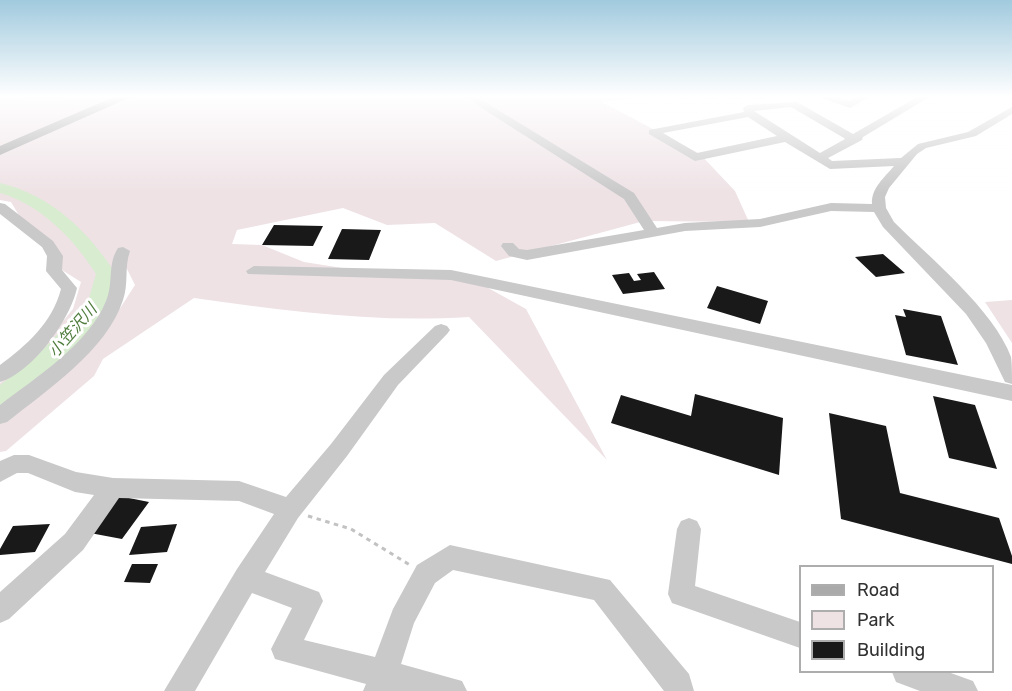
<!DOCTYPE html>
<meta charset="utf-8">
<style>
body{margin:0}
#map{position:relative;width:1012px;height:691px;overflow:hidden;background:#fff;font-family:Rubik,sans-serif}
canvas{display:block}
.legend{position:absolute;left:799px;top:565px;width:195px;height:108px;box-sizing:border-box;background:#fff;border:2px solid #adadad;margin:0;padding:8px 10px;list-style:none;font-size:18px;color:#323232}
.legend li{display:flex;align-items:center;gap:12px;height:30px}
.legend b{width:30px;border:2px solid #adadad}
</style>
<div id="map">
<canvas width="1012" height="691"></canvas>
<ul class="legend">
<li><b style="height:8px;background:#aaa"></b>Road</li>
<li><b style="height:16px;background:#eee2e5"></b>Park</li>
<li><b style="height:16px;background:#191919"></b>Building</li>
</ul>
</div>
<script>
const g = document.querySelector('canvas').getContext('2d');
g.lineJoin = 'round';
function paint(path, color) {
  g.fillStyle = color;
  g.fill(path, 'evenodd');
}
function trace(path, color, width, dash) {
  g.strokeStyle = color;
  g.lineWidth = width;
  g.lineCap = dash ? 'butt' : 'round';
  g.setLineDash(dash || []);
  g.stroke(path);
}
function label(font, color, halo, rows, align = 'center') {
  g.font = font + ' Rubik,"Noto Sans JP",sans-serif';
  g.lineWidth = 6;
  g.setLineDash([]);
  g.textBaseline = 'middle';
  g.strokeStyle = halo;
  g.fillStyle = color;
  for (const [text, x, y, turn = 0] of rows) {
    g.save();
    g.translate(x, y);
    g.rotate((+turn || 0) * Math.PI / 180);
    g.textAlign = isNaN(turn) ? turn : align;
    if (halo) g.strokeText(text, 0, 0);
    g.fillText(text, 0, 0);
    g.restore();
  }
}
paint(new Path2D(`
 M0,96h764l-1,3 -121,-1 -40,4 98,52 35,37 14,31 -105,-1 -148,40 -61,-38 -48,2 -44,-17 -106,22 -5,14 30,1 42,17 83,13 85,4 54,30 81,151 -138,-143c-96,6 -181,-6 -275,-19l-91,61 -9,17 -88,75 -6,1v-69l32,-24 41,-50 8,-27 -27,-17 -3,-17 -25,-21 -15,-25 -11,-2zM118,251l17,34 -34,53z
 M1012,300v43l-27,-41z`), '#eee2e5');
paint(new Path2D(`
 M0,183c51,12 88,48 116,91 -1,9 -2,19 -6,27 -11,25 -85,101 -110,109v-25l34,-26 35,-37 20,-24 7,-24c-21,-34 -56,-70 -96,-81z`), '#d8ecd0');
paint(new Path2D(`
 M274,225l49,1 -10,20 -51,-1z
 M342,229l39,1 -12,30 -41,-1z
 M883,254l22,19 -29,4 -21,-20z
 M654,272l11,17 -42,5 -11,-19 17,-2 5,8 7,-1 -4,-6z
 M717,286l51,15 -8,23 -53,-16z
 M903,309l38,7 17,49 -52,-10 -11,-40 11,2z
 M695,394l88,24 -4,57 -168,-52 10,-28 70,21z
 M933,396l42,9 22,64 -48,-11z
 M829,413l57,13 14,67 99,25 13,38v8l-171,-45z
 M119,496l30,6 -27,37 -32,-6z
 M50,524l-15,28 -35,3v-6l13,-23z
 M177,524l-10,28 -38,3 12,-28z
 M132,564h26l-8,19 -26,-1z`), '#191919');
trace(new Path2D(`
 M25,96l14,3 25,-3`), '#c2c2c2', 1.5, [2, 2]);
trace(new Path2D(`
 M308,516l43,13 59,36`), '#c2c2c2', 3, [4.5, 4.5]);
paint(new Path2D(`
 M463,96h12l159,97 23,35 28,-5 75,-4 71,-16 41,1c-1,-16 13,-27 22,-38l-64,3 -45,-27 -90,19 -46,-27v-4l95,-18 -1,-4 5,-3 49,-3 56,32 66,-38h12l-68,41 -1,3 -34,18 4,3 69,-3 17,-14 50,-12 44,-25v7l-36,22 -50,12 -9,6 -28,34 -4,9 1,11 8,14c35,35 100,88 117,135 1,7 1,19 1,27l-7,-2 -19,-39 -20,-29 -83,-87 -9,-15 -43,-1 -71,16 -75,4 -158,29 -18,-4 -8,-10 2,-3h10l6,6 8,1 117,-20 -20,-31zM791,107l53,31 1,1 -25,14 -66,-42zM748,117l29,19 -80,17 -34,-20z
 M816,96h15l18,5 10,-5h12l-21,12z
 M0,203l5,1 48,37 10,15 -1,14 15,18c-7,32 -44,84 -77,94v-17c27,-20 52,-42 61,-76l-15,-18 1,-15 -5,-9 -42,-33z
 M123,247l7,4c-6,17 -1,32 -7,49 -16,50 -76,90 -116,122l-7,2v-19c35,-27 89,-61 106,-104 8,-19 1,-36 12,-53z
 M254,266l197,4 561,115v16l-561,-121 -203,-6 -2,-3z
 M441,324l6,2 3,4 -3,4 -49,51 -51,71 -49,62 -33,54 54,20 4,9 -19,39 71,17 18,-48 24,-44 33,-20 160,35 79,94 5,17h-30l-70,-91 -141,-30 -18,13 -21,40 -13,41 61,17 5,10h-104l3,-7 -91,-25 -4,-10 21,-41 -40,-15 -57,98h-31l73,-122 37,-55 -35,-13 -120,-3 -36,52 -74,69 -9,4v-31l65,-58 29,-39 -19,-3 -47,-19h-11l-17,9v-21l14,-6h15l47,17 37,6 126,3 47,16 45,-53 53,-69 51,-49z
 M689,518l8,3 4,8 -6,57 105,36v26l-128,-45 -4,-9 9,-65 4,-8z
 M892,672h56l25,9 5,10h-58l-24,-9z`), '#c9c9c9');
paint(new Path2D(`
 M116,96h17l-133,59v-9z`), '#aaa');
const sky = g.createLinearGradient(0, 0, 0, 193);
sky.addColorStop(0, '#a1cade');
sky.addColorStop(0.5, '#fff');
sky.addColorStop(1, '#ffffff00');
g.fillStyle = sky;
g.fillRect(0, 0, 1012, 193);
label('italic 16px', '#507d3d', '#fff', [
 ["小笠沢川",73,331,-49]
]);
</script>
